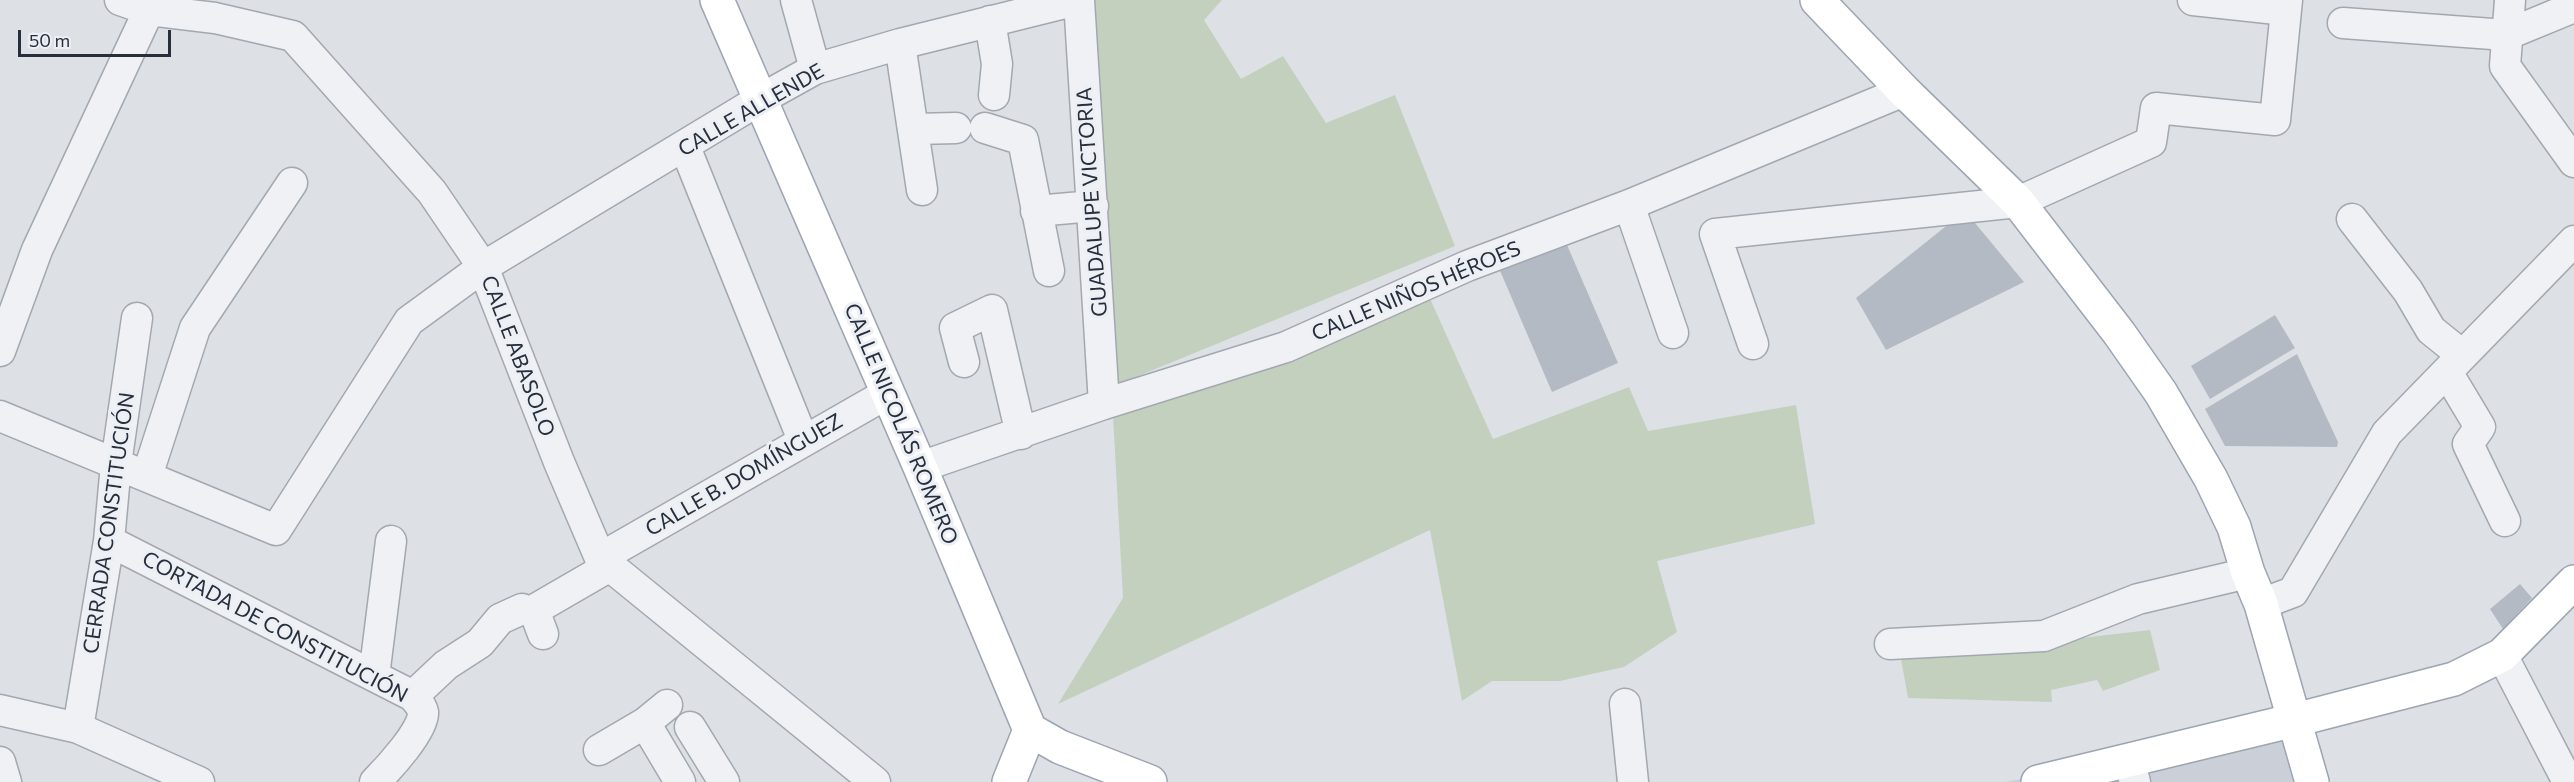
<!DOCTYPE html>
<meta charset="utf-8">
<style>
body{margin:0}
#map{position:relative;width:2574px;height:782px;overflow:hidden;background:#dde1e6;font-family:Commissioner,sans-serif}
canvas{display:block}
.scale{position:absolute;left:18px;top:30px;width:153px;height:27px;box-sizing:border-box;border:3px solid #272f3c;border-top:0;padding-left:8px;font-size:18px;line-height:21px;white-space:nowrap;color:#272f3c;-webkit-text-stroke:4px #eceff4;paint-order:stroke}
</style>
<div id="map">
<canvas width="2574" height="782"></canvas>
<div class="scale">50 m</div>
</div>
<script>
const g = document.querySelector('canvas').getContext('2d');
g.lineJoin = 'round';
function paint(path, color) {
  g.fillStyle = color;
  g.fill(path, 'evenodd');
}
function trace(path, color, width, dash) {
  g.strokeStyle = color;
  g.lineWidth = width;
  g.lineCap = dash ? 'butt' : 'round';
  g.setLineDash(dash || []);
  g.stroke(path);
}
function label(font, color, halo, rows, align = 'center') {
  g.font = font + ' Commissioner,sans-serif';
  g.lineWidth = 6;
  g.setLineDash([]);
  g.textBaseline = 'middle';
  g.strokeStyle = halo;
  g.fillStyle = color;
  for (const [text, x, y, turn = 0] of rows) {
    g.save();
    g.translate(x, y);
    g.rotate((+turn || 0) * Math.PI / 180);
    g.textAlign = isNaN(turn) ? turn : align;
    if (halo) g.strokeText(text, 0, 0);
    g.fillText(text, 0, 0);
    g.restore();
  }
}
paint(new Path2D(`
 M2293,721l17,61h-304z`), '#cbd0d8');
paint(new Path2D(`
 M1088,0h134l-18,20 37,59 42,-23 43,67 69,-28 60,151 -341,140z
 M1428,294l65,145 136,-52 19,44 148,-26 19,119 -158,37 20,71 -53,35 -64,14h-68l-30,20 -32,-171 -372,174 65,-106 -10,-183z
 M2150,630l10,40 -57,21 -6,-11 -46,10 1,12 -144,-4 -7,-39z`), '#c3d0be');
paint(new Path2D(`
 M1965,211l59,71 -138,68 -30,-52z
 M1564,238l54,125 -66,29 -54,-126z
 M2275,315l20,33 -85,51 -19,-33z
 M2297,354l41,88 -1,5 -112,-1 -20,-37z
 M2520,584l12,14 -29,31 -13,-20z`), '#b4bac3');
const minor = new Path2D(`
 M120,0l29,10 66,8 78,18 139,156 51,75 76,195 41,96 275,224
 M796,0l19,69
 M1079,0l25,404
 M2193,0l93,10
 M2510,0l-5,66 69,96
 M990,21l7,43 -3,31
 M2343,23l163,12 68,-28
 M900,44l22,146
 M985,128l38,12 26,131
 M915,129l41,-1
 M685,147l118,293
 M1629,205l44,128
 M1036,211l57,-5
 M2352,219l56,72 23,39 31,25
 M1753,344l-38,-110 303,-32 133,-60 5,-34 119,12 12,-120
 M0,351l37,-101 112,-240
 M964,362l-9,-34 37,-18 29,124
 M2447,372l33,55 -12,17 37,77
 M0,416l276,114 133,-209 74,-54 278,-168 54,-30 85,-25 177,-44
 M920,467l184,-63 182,-57 181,-81 162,-61 275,-114
 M147,476l48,-148 97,-145
 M109,541l304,155c3,4 9,10 10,16 2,17 -35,57 -48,70
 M600,558l288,-165
 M2261,604l32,-12 94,-159 187,-192
 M543,634l-9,-24 76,-44
 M1890,644l154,-8 94,-37 110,-26
 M2502,655l66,127
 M374,676l17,-135
 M413,696l33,-31 34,-22 20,-24 22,-10
 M1625,704l8,78
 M0,710l78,18 121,54
 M645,723l35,59
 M690,727l34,55
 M78,728l31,-187 7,-77 21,-146
 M599,750l46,-27 22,-18
 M2129,760l6,22
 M0,762l6,20`);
const major = new Path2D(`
 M717,0l203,467 110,263 30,17 90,35
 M1817,0l87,91 114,111 101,131 42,60 50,86 23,48 14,46 13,31 51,178
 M1009,782l21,-52
 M2038,782l257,-62 159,-41 48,-24 72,-73`);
trace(minor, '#a3a8b0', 33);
trace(major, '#9ca5b2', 36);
trace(minor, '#eff1f5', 30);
trace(major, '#fff', 33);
label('21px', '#272f3c', '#eceff4', [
 ["CALLE ALLENDE",751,110,-30],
 ["GUADALUPE VICTORIA",1092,202,-94],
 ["CALLE NIÑOS HÉROES",1416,291,-23],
 ["CALLE ABASOLO",518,356,69],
 ["CALLE NICOLÁS ROMERO",901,424,67],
 ["CALLE B. DOMÍNGUEZ",744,475,-30],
 ["CERRADA CONSTITUCIÓN",109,523,-82],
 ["CORTADA DE CONSTITUCIÓN",275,627,28]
]);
</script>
